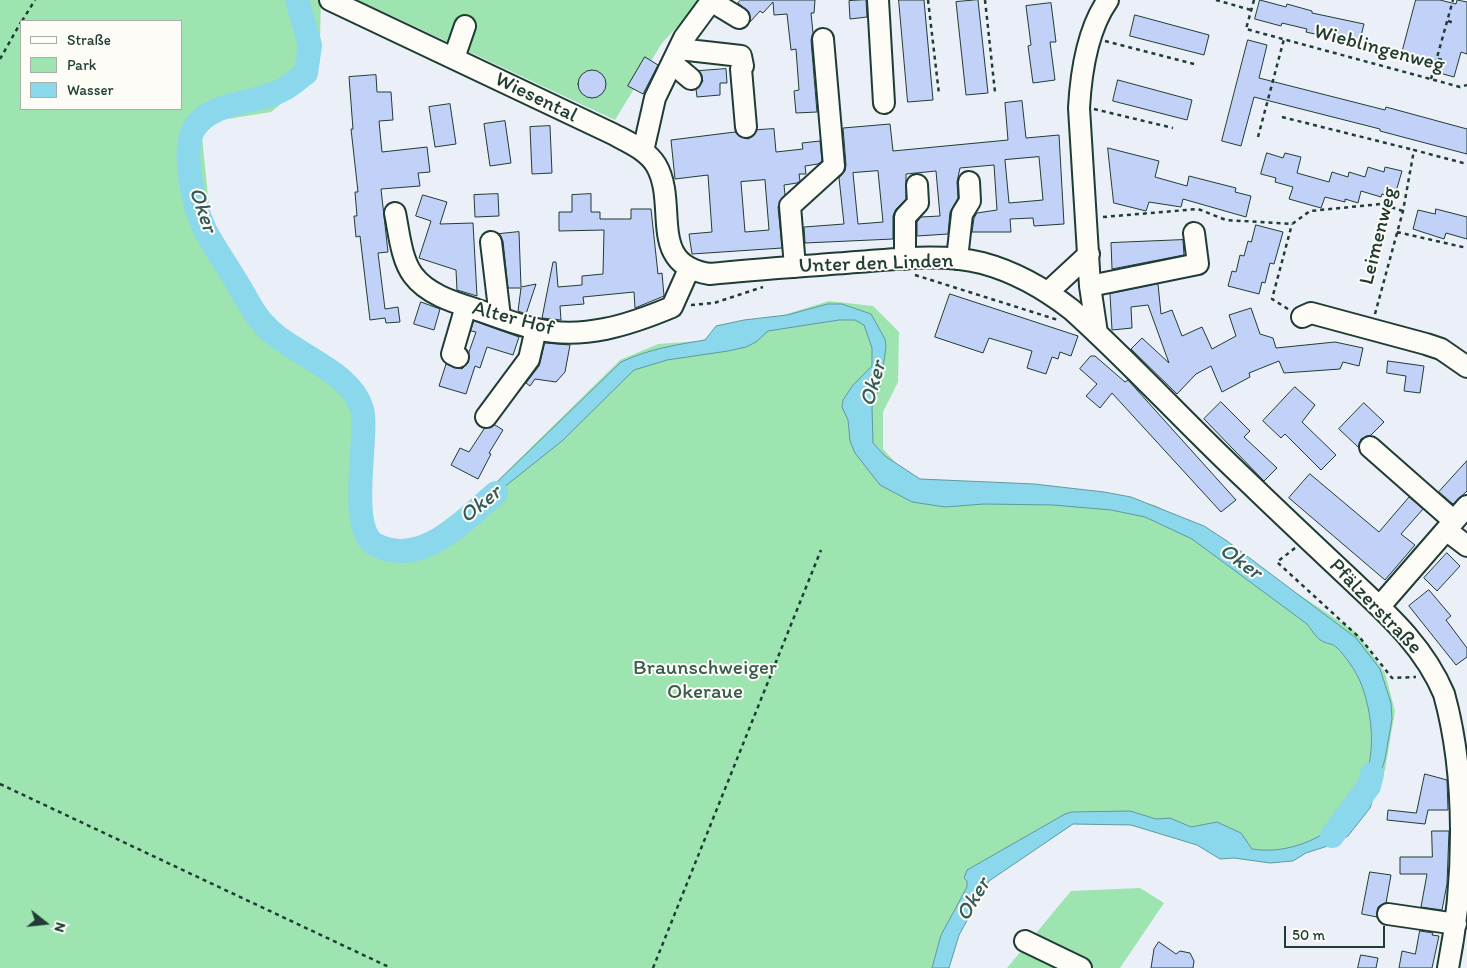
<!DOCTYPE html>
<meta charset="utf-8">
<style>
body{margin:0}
#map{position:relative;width:1467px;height:968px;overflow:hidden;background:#ebeff7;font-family:Itim,sans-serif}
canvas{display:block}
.legend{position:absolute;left:20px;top:20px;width:162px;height:90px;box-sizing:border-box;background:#fdfcf7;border:1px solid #a4b0a9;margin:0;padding:6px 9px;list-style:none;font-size:15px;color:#1f3d34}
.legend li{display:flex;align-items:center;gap:10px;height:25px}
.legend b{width:25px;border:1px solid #a4b0a9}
.north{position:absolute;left:20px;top:898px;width:50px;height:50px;-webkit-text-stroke:4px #fdfcf7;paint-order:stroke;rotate:106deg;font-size:14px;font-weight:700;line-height:20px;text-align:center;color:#1f3d34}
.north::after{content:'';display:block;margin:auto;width:18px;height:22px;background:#1f3d34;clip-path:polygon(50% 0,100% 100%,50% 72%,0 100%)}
.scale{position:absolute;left:1284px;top:926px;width:101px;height:22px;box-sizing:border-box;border:2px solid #1f3d34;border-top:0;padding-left:6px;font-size:15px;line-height:18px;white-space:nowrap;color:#1f3d34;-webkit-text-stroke:4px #fdfcf7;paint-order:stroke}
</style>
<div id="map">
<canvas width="1467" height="968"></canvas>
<ul class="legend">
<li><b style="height:6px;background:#fdfcf7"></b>Straße</li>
<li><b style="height:14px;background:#9ee4b0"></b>Park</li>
<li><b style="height:14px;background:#8bd7eb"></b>Wasser</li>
</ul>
<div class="north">N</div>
<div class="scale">50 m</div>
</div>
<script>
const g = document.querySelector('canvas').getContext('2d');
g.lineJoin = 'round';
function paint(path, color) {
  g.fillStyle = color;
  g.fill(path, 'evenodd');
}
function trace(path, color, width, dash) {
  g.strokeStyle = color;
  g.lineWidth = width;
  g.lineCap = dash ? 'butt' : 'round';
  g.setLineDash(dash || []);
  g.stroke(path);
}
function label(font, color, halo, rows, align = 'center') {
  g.font = font + ' Itim,sans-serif';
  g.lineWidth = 4;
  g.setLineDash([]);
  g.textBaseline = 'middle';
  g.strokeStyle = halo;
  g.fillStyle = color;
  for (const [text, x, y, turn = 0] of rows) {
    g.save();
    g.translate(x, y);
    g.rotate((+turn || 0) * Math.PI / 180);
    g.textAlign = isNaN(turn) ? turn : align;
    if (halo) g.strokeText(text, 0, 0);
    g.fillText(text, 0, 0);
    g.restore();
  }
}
paint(new Path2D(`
 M0,0h321l-1,40 -8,38 -41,34 -56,9 -13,15 8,81 53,102 86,58 23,43c-8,38 -20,84 3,120l36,6 85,-64 124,-122 38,-16 41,-3 130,-40 44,5 26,26 -1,50 -15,30v37l33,36 149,3 90,17 44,23 158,105 28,40 10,38 -10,59 -15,37 -82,53 -156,-38 -59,-1 -86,55 -36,70 -6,22h-945zM21,21h160v88h-160z
 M358,0h345l-41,43 -47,77z
 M1140,888l24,15 -44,65h-113l64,-77z`), '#9ee4b0');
const water = new Path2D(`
 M828,304h14l29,10 14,25 1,8 -5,36 -9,24 1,36 12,13 35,23 114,5 70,8 27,5 73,29 23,15 129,97 24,31 11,34 1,16 -7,40 -15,49 -22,28 -11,7 -31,10 -13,8 -23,2 -36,-5 -14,1 -23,-14 -66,-20 -58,-1 -84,57 -30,54 -10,33h-17l9,-33 26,-48v-6l-3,-3 3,-8 98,-56 7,-2 58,-1 26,8 14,-1 21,9 26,-5 24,11 11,16c20,3 37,0 55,-7 65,-27 77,-101 53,-161 -5,-11 -15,-26 -24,-34 -4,-4 -10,-3 -14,-6 -6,-3 -11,-12 -15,-17l-115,-85 -47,-22 -34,-7 -58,-5 -69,-1 -39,3 -33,-5 -32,-17 -25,-32 -5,-12 -2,-21 -6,-13 1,-7 10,-15 19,-19v-18l-8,-23 -9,-5h-16l-71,11 -12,11 -10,5 -18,4 -61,9 -33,10 -72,71 -127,101 186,-180c28,-13 54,-17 84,-22l11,-14 28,-6 43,-5z`);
paint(water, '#8bd7eb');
trace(water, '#6099a2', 1);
trace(new Path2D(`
 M297,0l13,45 -4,28c-7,5 -14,12 -22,16 -27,16 -69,10 -89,38 -15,23 -1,80 10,103 10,19 23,37 34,56 7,11 13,25 22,35 26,33 89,47 101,88 7,28 -16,120 14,136 46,23 88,-25 120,-52
 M1332,836l37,-50 3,-12`), '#8bd7eb', 24);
const building = new Path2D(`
 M741,0h74l-1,13h-3l2,20 -2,7 6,72 -21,1 -2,-22 5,-1 -3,-41 -5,1 -4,-36 -13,1 -1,-13 -10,11 -3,-2 -10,11 -1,-10 -11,-9z
 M866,0l1,17 -17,2 -1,-18z
 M899,0h25l9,100 -25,2z
 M978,0l10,93 -22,2 -10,-93z
 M1260,0l26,7 1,-3 25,7v2l52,11 -5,20 -53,-12 1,-3 -25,-6 -1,3 -26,-7z
 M1416,0h24l16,4 1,-4 10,2v52l-6,-2 -7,25 -18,-5 2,-6 -37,-9z
 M1051,3l5,39h-6l5,38 -22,3 -5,-37 3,-1 -5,-39z
 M1135,15l74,20 -5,20 -74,-19z
 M1248,40l19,5 -8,33 126,32 1,-3 81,22v25l-87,-23v-2l-126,-32 -13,49 -19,-5z
 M645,57l13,8 -15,29 -15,-8z
 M726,69l1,14h-7v12l-23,2 -1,-8 7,-8 -4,-10z
 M578 84a14 14 0 1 1 28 0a14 14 0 1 1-28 0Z
 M376,75l1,17h14l2,28 -14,1 3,31 45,-5 3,25 -12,1 2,13 -39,3 7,63 -10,1 7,56 13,-2 2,15 -14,1 -1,-5 -15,2 -10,-84 -4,1 -2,-21h3l-2,-24h3l-7,-63h2l-4,-52z
 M1118,80l74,20 -5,20 -74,-19z
 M1022,101l4,37 33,-3 5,89 -30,2 -1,-8 -23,1 1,13h-39l2,-14 3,-5 20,-3 -3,-45 -34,3 -3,14 1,16 -8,14 -2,22 -31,2v-14l4,-5 19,-1 -4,-45 -30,3v25l-10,10 -3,7v23l-88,4 -1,-16 40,-3 -5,-46 6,-7 1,-6 -3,-37 47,-4 3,27 115,-11 -3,-37zM1039,157l4,43 -34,3 -4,-43zM878,171l5,51 -25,2 -5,-51z
 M450,104l6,40 -21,3 -6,-40z
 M505,121l6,42 -21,3 -6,-42z
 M550,126l2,47 -20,1 -2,-47z
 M774,129l2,23 27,-3 -1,-6 18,-2 2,20 -4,3 -13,2 1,8h-7l1,7 -3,2 -13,2 1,10 -7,12 4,41 -90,6 -3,-20 23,-2 -4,-57 -33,4 -4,-39 64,-8 6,5 7,2 5,-3 4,-6zM765,180l4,50 -24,2 -4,-50z
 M1108,148l51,13 -4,16 32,9 2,-10 47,12 -1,4 16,4 -5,21 -63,-18 -2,8 -32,-5 -3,9 -32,-8z
 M1267,153l16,5 2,-5 16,4 -4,16 32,9 3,-10 16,5 1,-5 16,5 3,-10 16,5 1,-5 17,4 -8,27 -12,-4 -1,3 -20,-6 -3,12 -13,-4v3l-20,-5 -4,11 -32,-9 4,-12 -18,-5 1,-4 -15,-4z
 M498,194l1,22 -24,1 -1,-22z
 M591,194v18h9v7h31v-10h20l7,65 4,-1 2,23 -29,12 -1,-16 -51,5 1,7 -24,2 1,14 -19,-2 11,-56h3l2,25 24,-2v-9l21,-2 1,-44 -45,1v-19h13v-17z
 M423,195l24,7 -7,22 33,-1 4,73 -20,-6 -1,-20 -37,-12 12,-37 -15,-5z
 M1436,209l31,8v22l-21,-6 -2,6 -31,-10 5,-19 17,4z
 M1256,225l27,7 -9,32 -4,-1 -5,20 -3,-1 -3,12 -31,-8 4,-15 4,1 4,-17 4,1 4,-15 3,1z
 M519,232l2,55 15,-3 -10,30 -8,-3 3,-23h-13l-5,-47 -4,-7z
 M1183,240l1,15 -72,14 -1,-26z
 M1158,284l3,30 11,-4 10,26 20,-9 10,22 24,-13 -7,-21 22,-7 9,26 13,4 3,10 59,-6 28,6 -4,18 -16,-4 -3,7 -56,4 -5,-12 -30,12 1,4 -28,15 -11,-26 -15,8 -19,20 -46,-45 11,-11 27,25 -21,-58 -17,2 1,21 -20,2 -2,-36z
 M950,294l128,42 -7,20 -11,-4 -2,7 -6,-2 -6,17 -19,-6 5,-17 -43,-13 -6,15 -48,-16z
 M421,302l19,7 -6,21 -20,-6z
 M474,321l45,16 -6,18 -26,-8 -7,21 -5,-2 -9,28 -27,-8 7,-22 16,5 6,-6 1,-11 7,-20 -5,-1z
 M545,343l25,2 -5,27 -9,10 -21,-3 -5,7 -4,-3 13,-17z
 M1091,356h4l30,26 3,-2 108,120 -15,12 -109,-119 -12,15 -14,-12 11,-12 -17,-15z
 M1388,361l36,5 -4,27 -16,-2 2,-15 -19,-3z
 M1295,387l20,18 -13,17 34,33 -15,15 -36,-36 -4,4 -18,-17z
 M1221,402l29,29 -6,6 33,31 -13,13 -60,-62z
 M1364,403l20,19 -13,13 -10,4 -3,8 -19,-18z
 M495,425l8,5 -14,23 2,1 -13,25 -27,-14 9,-17 9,4 15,-23z
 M1467,461v30l-14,13 -14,-12z
 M1310,474l69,58 30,-35 14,12 -22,25 14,11 -30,35 -96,-82z
 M1447,553l13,13 -23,25 -13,-13z
 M1429,590l22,26 -5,4 21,28v9l-11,8 -47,-59z
 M1425,774l22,6 1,30h-20l-3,14 -38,-4 1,-10 28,3z
 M1432,831h17l-2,53 -5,26 -21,-3 6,-33h-27v-17h32z
 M1370,872l21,3 -5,28 -8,4 -1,10 -15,-3z
 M1420,931l13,2 -1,2 7,1 -7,32h-33l3,-17 13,3z
 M1159,942l17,12 4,-3 10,2 4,8 -1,7h-42l3,-19z
 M1361,955l17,3 -2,10h-18z`);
paint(building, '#c2d1f7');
trace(building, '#1f3d34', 1);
const minor = new Path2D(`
 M330,0l283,134c15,8 34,16 43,31 23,39 -10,100 54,109 49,-5 98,-8 147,-12 41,-3 85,-9 125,1 34,9 63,26 90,47 61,55 116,116 176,172 32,31 65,62 98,93 38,36 77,69 98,119 23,83 21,188 4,274
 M878,0l6,103
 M711,1l28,17
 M679,49l62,7 2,10 -2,3 5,58
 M454,58l11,-32
 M672,63l19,16
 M643,151l12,-53 29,-60 28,-38
 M395,213c4,19 6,46 18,62 14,19 40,27 62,34 20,7 40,15 61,20 47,11 93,-4 136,-22l17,-38
 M491,242l9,75
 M905,259v-42l13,-14 -1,-18
 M957,259l5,-45 8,-13 -1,-19
 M795,267l-5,-61 44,-40 -11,-127
 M1090,286l108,-22 -4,-31
 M1048,292l41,-38
 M1302,317l9,-4 115,31 15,5 26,18
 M1097,333l-7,-47 -11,-178c2,-36 8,-78 29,-108
 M458,357l-6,-3 14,-48
 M486,417l43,-58 7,-30
 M1370,447l84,74
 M1446,530l21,16
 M1380,606l87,-100
 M1388,914l68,10
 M1025,941l56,27`);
trace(minor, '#1f3d34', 24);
trace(new Path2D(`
 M928,0l11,94
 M985,0l10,92
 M1216,0l35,10
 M1254,0l-8,29 214,58 7,-2
 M22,21l13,-21
 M1448,21l6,2
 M1105,41l93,24
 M0,59l21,-37
 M1438,59l6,1
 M1431,79l22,-79
 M1094,109l79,19
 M1282,117l132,33
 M1258,137l26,-98
 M1103,217l95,-8 28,11 66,4 18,-13 71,-7 22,7
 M1397,232l70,16
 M915,275l143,45
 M691,305l23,-2 49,-16
 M1288,309l-16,-10 20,-75
 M1375,314l28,-103 11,-61 53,14
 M1295,548l-18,14 84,77 31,39 24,-1
 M0,784l391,184
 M653,968l168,-418`), '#1f3d34', 2.5, [4, 4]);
trace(minor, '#fdfcf7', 20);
label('21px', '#1f3d34', '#fdfcf7', [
 ["Wieblingenweg",1379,49,15],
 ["Wiesental",536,98,26],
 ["Leimenweg",1379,236,-76],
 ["Unter den Linden",876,264,-2],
 ["Alter Hof",513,319,15],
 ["Pfälzerstraße",1375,607,46]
]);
label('21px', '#385e4d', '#fdfcf7', [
 ["Braunschweiger",705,669],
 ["Okeraue",705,693]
]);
label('italic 22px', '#355c59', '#fdfcf7', [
 ["Oker",202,210,71],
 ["Oker",874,384,-74],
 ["Oker",481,505,-39],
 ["Oker",1240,562,36],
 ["Oker",974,900,-59]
]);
</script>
